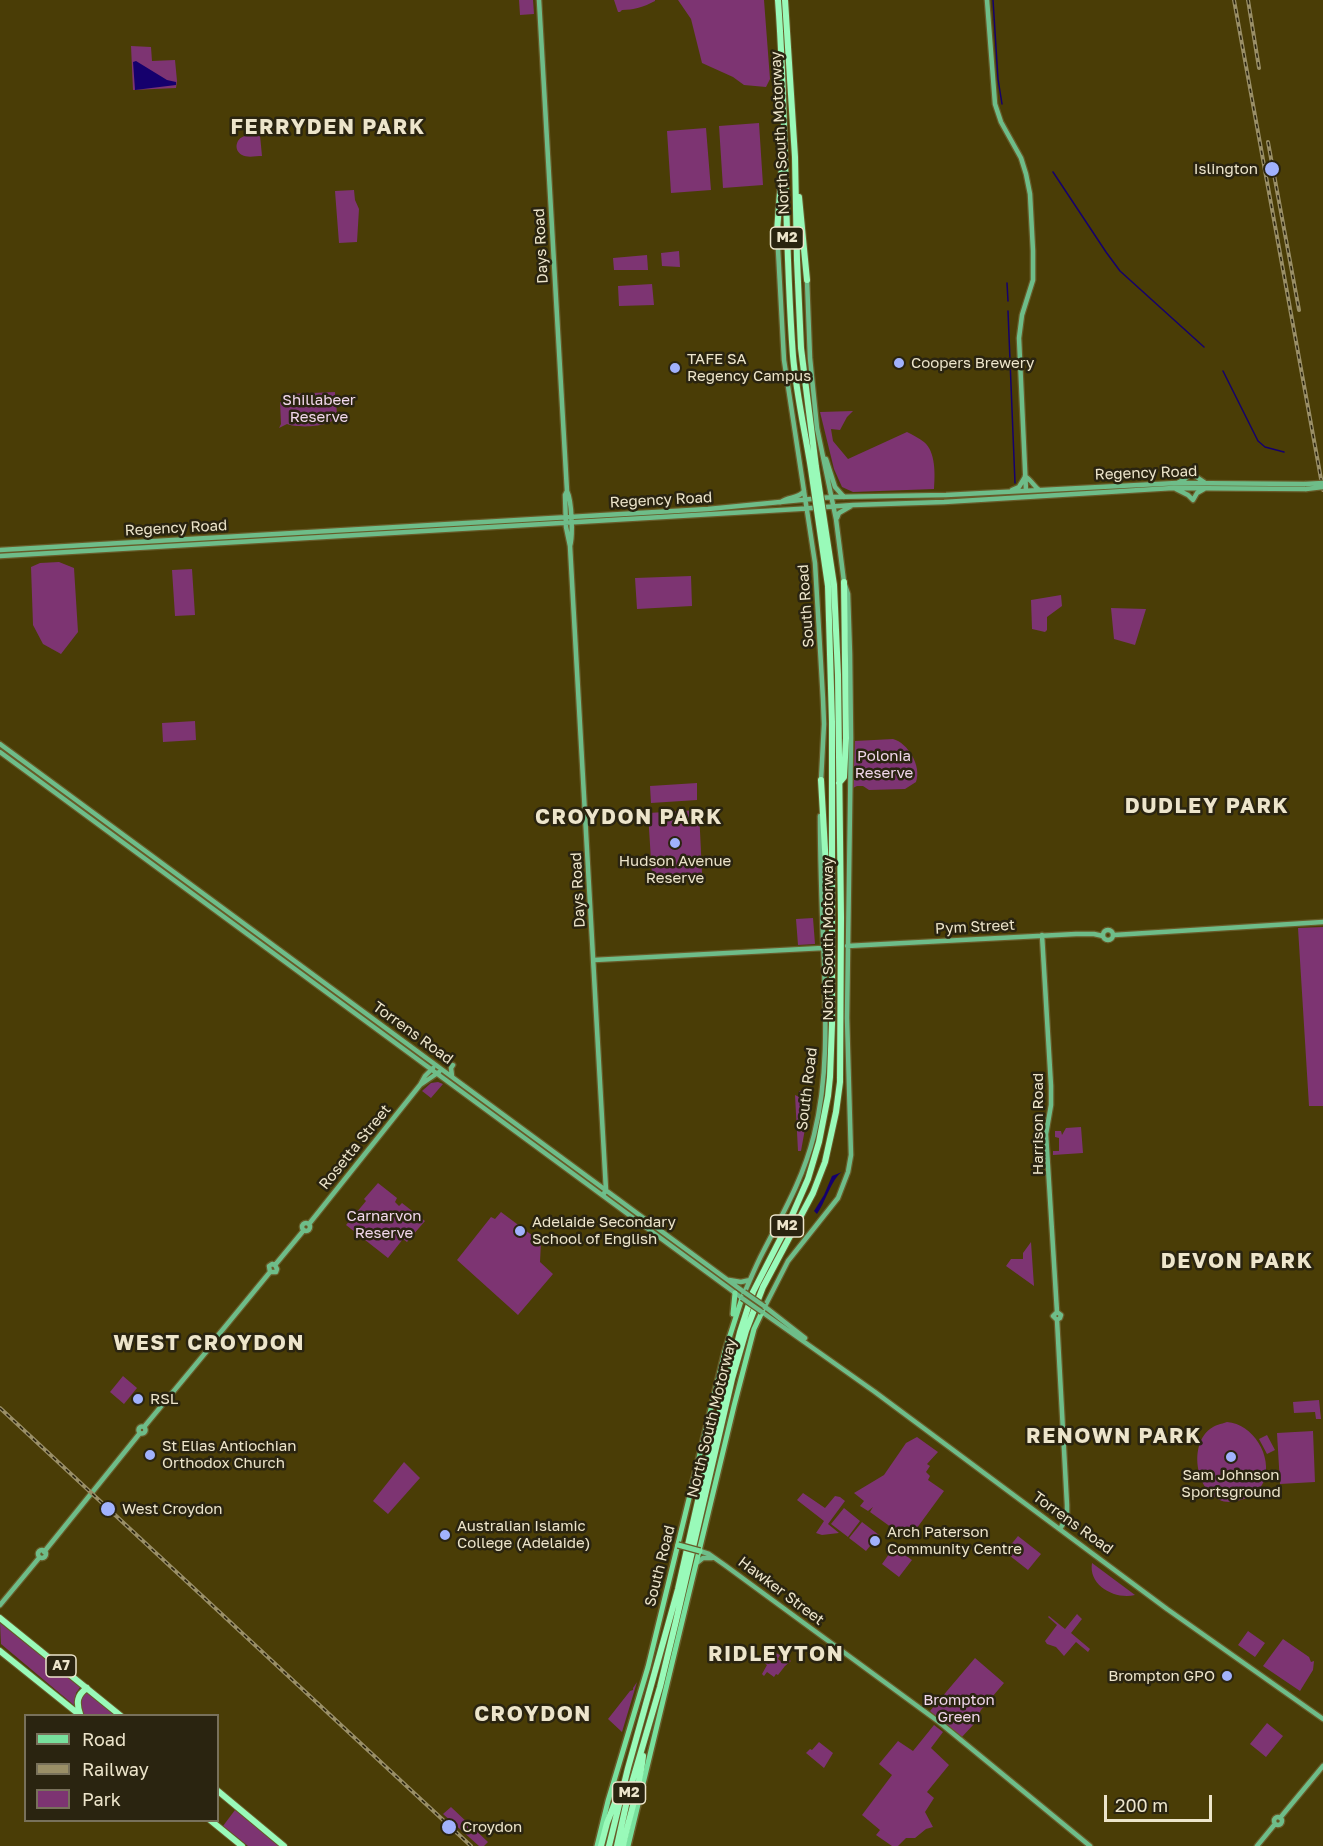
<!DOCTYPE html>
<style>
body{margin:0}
#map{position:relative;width:1323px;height:1846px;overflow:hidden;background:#4a3d06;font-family:"Golos Text",sans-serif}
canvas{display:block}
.legend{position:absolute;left:24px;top:1714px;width:195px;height:108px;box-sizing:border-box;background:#2a2410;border:2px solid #78715b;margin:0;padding:8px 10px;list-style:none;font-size:18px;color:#ede5cb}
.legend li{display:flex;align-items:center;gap:12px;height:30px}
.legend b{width:30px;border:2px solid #78715b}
.scale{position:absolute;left:1104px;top:1795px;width:108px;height:27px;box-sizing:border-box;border:3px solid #ede5cb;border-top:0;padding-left:8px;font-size:18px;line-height:21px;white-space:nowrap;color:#ede5cb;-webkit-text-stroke:4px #2a2410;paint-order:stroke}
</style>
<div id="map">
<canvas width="1323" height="1846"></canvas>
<ul class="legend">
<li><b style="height:8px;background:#78e09d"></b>Road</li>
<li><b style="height:8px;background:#9a8f67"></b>Railway</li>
<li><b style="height:16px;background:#7d3472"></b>Park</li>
</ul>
<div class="scale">200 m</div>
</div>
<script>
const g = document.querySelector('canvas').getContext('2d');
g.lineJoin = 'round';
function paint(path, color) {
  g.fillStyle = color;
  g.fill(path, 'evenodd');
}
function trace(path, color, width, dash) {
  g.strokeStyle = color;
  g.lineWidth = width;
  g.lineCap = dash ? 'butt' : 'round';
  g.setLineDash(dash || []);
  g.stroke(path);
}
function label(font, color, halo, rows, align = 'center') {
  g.font = font + ' "Golos Text",sans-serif';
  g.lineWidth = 5;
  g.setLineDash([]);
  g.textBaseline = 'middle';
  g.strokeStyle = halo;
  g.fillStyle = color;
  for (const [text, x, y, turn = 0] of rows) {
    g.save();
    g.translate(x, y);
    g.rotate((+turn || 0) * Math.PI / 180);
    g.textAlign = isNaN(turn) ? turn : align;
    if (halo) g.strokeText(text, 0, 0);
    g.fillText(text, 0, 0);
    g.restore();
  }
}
paint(new Path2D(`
 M519,0h14l1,14 -14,1z
 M614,0h41v1c-11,6 -22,9 -33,9l-2,2h-2z
 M678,0h86l6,79 -4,8 -22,-2 -11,-8 -31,-14 -11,-44z
 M131,46l20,1 1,14 23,-1 2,21 -1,7 -43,2z
 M759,123l4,62 -40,3 -4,-62z
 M706,128l5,62 -40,3 -4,-62z
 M260,135l2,21c-6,0 -15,2 -20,-1 -9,-5 -6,-17 3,-19 4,-1 10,-1 15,-1z
 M354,190l1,10 4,9 -2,33 -18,1 -4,-52z
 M679,251l1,16 -18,-1 -1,-13z
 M647,255l1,15h-34l-1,-12z
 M652,284l2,21 -35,1 -1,-20z
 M335,392c0,7 3,18 1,24 -3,12 -40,12 -49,8l-8,4 2,-4 -1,-22h3l3,4h4l-1,-12z
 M853,411l-6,6 -7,13 -9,-1 2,12 15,18 59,-27c6,3 12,6 17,10 12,10 11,33 10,47l-81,3 -11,-5 -8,-18 -14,-57z
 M59,562l15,6 4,64 -17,22 -18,-10 -10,-19 -2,-58 9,-4z
 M192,569l3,46 -20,1 -3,-46z
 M691,576l1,30 -55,3 -2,-31z
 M1061,595l1,11 -15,11v13l-2,2 -13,-3 -1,-29z
 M1111,608l35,1 -11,36 -21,-6z
 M195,721l1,19 -33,2 -1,-19z
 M893,739c15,4 29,27 23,43l-11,7 -36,1 -6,-4h-6l-4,2 2,-47z
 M697,783v17l-46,3 -1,-17z
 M699,810l3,63 -50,3 -4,-63z
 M813,918l2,26 -17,1 -2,-26z
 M1323,927v179h-14l-11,-178z
 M438,1082l5,2 -12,14 -9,-7 9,-8z
 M812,1090l-11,61h-3l-3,-56 4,2v-6z
 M1081,1127l2,26 -30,2v-4h6v-13l-4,-1v-6h6l1,4 4,-7z
 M378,1183l19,15 -2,4 4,4 3,-3 23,18 -18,21 -4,-3 -15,19 -42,-33 20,-24 -2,-2z
 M501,1212l40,30 -1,20 13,12 -35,41 -61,-55 34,-43 4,2z
 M1031,1242l3,44 -28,-20 5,-7h12v-6z
 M123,1376l14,12 -13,16 -14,-12z
 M1319,1400l2,19h-5l-1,-7 -21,1 -1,-11z
 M1227,1422c26,2 46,34 37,59 -4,9 -11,16 -20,18 -4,1 -10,3 -14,3 -32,0 -44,-55 -20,-73 5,-4 11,-5 17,-7z
 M1313,1431l2,51 -35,2 -3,-51z
 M1267,1435l8,15 -8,4 -8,-15z
 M917,1437l21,15 -11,12 3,2 -4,6 4,4 -2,4 16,11 -30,41 -3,-2 -4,5 -9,-7 -3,2 -25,-18 3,-5 -5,4 -8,-5 4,-5 -10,-8 30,-18 22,-32z
 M404,1462l16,16 -32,36 -15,-13z
 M803,1493l22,15 10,-12 5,1 5,4 -17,23 11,9 -17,2 -6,-2 8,-12 -27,-21z
 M844,1508l16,13 -12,16 -17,-13z
 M862,1522l17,13 -13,16 -17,-13z
 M1018,1536l23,18 -13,16 -23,-18z
 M894,1547l18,13 -13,17 -17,-13z
 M1092,1563l43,32c-19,5 -47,-9 -43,-32z
 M1077,1614l5,5 -11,14 19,16 -2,3 -12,-10 -12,14 -8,-9 -9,-3 -2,-3 12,-16 -9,-8 1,-1 16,13z
 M0,1623l81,63 -5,7 -1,13 -74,-62z
 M1248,1631l17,12 -10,14 -17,-12z
 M1283,1639l26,18 2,5 3,-1 -1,9 -13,21 -37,-25z
 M776,1653l4,2 -2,4 5,4 4,-5 4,3 -6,5 -7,9 -2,-1 -2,3 -7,-5 -3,4 -2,-2 5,-9 -4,-3 6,2z
 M975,1658l29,25 -23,27 -7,14 -13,14 -31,-27z
 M637,1682l-15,50 -14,-13 22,-28 3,-1v-2z
 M87,1690l32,25h-34l-6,-8v-8z
 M1267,1723l16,13 -17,21 -16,-13z
 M934,1725l9,7 -12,16 18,17 -22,27 7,6 -9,14 8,15 -7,2 -11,9h-9l-8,8h-6l-16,-11 4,-5 -18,-15 30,-40 -13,-11 19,-23 15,10z
 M819,1742l14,11 -9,15 -18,-15 4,-4 2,1z
 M451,1807l37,35 -4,4h-5l-36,-32z
 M235,1810l45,36h-32l-25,-20z`), '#7d3472');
paint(new Path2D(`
 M136,61l31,19 9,2v3l-41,5 -2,-28z
 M842,1172c-10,6 -17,31 -25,42l-3,-3 10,-16 8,-19z`), '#15006d');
trace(new Path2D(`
 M993,0l5,79 4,25
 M1053,172l53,80 14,19 84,76
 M1007,283l1,18
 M1008,311l7,172
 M1223,371l35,70 7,6 19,5`), '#15006d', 1.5);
const secondary = new Path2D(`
 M539,0l28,491 -2,4 1,32 4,19 36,644 -3,5
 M987,0l8,104 6,18 20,36 5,16 4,20 3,57v29l-11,35 -3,23 7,153
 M777,231l7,129 31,203 8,136 1,25 -3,57
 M807,280l3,78 7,70 19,91 8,63 4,12 2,60 1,84 -4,280 4,137 -3,17 -10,26 -50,63 -26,51 113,80 292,217 156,110
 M826,459l9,28 9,10
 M1025,476c6,4 9,10 14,14
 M1178,483l8,-5 6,-8 3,6 9,6
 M1176,489l12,6 5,5 4,-7 7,-4
 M1012,490l7,-3 6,-10
 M567,491c5,10 6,45 3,55
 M781,502c7,-6 18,-3 23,-11
 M837,518l2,-5 12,-7
 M0,550l708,-41 124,-12 114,-2 231,-12 128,1
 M0,556l798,-47 55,-4 91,-3 229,-14 133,1
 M0,744l744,548
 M0,752l742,546c7,-15 13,-31 21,-46 20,-39 40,-73 51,-117 14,-56 12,-115 10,-172 -2,-49 -4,-98 -4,-147
 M1103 935a5 5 0 1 1 10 0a5 5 0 1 1-10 0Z
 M1042,935l9,151v19l-5,29 11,178 -4,4 4,4 3,-2 1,-3 -4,-3
 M1114,935l209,-13
 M847,946l229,-12h18l9,2
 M594,960l229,-12
 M452,1076l-1,-8 2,-3
 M420,1085l5,-9 8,-8
 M302 1227a4 4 0 1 1 8 0a4 4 0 1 1-8 0Z
 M309,1224l111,-139 19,-13
 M275,1265l29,-35
 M729,1280l12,2 9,-2
 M764,1306l41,32
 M1057,1320l10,185v12l-7,12
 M208 1342a4 4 0 1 1 8 0a4 4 0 1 1-8 0Z
 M215,1339l55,-67h6l1,-3 -2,-4 -3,-1 -3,2 1,6
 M138.5 1430a3.5 3.5 0 1 1 7 0a3.5 3.5 0 1 1-7 0Z
 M144,1427l67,-81
 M38 1554a4 4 0 1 1 8 0a4 4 0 1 1-8 0Z
 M700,1551l9,3 17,12 213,156 151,124
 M44,1552l96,-119
 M698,1562l5,-4h9
 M0,1605l39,-47
 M1274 1821a4 4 0 1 1 8 0a4 4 0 1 1-8 0Z
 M1280,1818l43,-52
 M1257,1846l18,-22`);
const primary = new Path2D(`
 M733,1314l2,-21
 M597,1846l11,-45 40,-134 77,-316 17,-53
 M628,1846l106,-440 20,-77 8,-17`);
const highway = new Path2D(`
 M778,0c9,119 6,237 15,356 3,36 12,76 18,113
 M785,0l10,157 2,103 4,88 15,119
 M799,197l8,83
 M777,231l5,-65
 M821,780l7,122
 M839,783l5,-6 2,-39 -2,-156
 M0,1618l121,98
 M0,1651l81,65
 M80,1714c-4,-12 -3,-19 7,-26
 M218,1791l66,55
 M210,1820l32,26
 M601,1846l6,-23 14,-36
 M609,1846l19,-78 50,-179 27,-119 35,-138 13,-40 37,-72 18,-41 11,-37 9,-46 2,-19 2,-53v-302l-4,-136
 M617,1846l11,-50 32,-109 16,-66 56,-242 14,-48 17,-44 50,-94 12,-31 11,-50 4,-30 1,-164 -3,-243 -4,-90
 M623,1846c6,-30 17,-59 20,-90`);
trace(secondary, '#675b29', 7);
trace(primary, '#675b29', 8);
trace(highway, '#675b29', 8);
trace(secondary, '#6ebd89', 4.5);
trace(primary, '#78e09d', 5);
trace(highway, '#99fab9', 6);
const rail = new Path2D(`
 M1234,0l89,490
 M1248,0l11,68
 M1268,142l31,168
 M0,1408l471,438`);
trace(rail, '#9a8f67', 4);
trace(rail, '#2a2410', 1.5, [4.5]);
const secondaryBridge = new Path2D(`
 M1305,484l18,-1
 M1306,489l17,-2
 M744,1292l20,14
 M742,1298l20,14`);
const primaryBridge = new Path2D(`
 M678,1545l22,6`);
const highwayBridge = new Path2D(`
 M816,467l18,118
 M811,469l17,117`);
trace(secondaryBridge, '#675b29', 7, []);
trace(primaryBridge, '#675b29', 8, []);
trace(highwayBridge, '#675b29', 8, []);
trace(secondaryBridge, '#6ebd89', 4.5);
trace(primaryBridge, '#78e09d', 5);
trace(highwayBridge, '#99fab9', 6);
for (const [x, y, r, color] of [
 [1272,169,8,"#a1b2fd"],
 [899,363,6,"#a1b2fd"],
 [675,368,6,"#a1b2fd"],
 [675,843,6,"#a1b2fd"],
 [520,1231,6,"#a1b2fd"],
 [138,1399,6,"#a1b2fd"],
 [150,1455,6,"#a1b2fd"],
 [1231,1457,6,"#a1b2fd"],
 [108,1509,8,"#a1b2fd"],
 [445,1535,6,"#a1b2fd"],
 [875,1541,6,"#a1b2fd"],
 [1227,1676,6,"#a1b2fd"],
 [449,1827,8,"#a1b2fd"]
]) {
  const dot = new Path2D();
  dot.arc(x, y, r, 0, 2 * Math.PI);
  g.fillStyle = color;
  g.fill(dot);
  trace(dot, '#2a2410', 2);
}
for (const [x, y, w] of [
 [787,238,33],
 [787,1226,33],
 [61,1666,30],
 [629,1793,33]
]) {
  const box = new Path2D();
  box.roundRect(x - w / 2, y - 11, w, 22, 4.5);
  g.fillStyle = '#2a2410';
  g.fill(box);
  trace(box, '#ede5cb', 1.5);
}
label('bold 14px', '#ede5cb', null, [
 ["M2",787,238],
 ["M2",787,1226],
 ["A7",61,1666],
 ["M2",629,1793]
]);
label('15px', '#ede5cb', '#2a2410', [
 ["North South Motorway",780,133,-93],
 ["Days Road",541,246,-93],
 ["Regency Road",1146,473,-2],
 ["Regency Road",661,500,-3],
 ["Regency Road",176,528,-3],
 ["South Road",806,606,-94],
 ["Days Road",578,890,-93],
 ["Pym Street",975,927,-3],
 ["North South Motorway",828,939,-90],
 ["Torrens Road",413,1033,36],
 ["South Road",807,1089,-83],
 ["Harrison Road",1038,1124,-90],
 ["Rosetta Street",355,1147,-51],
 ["North South Motorway",712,1418,-76],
 ["Torrens Road",1073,1523,36],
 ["South Road",660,1566,-76],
 ["Hawker Street",781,1591,37]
]);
label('15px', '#ede5cb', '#2a2410', [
 ["Islington",1258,169,"right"],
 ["TAFE SA",687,359],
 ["Regency Campus",687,376],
 ["Coopers Brewery",911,363],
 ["Hudson Avenue",675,861,"center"],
 ["Reserve",675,878,"center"],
 ["Adelaide Secondary",532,1222],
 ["School of English",532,1239],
 ["RSL",150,1399],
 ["St Elias Antiochian",162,1446],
 ["Orthodox Church",162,1463],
 ["Sam Johnson",1231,1475,"center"],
 ["Sportsground",1231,1492,"center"],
 ["West Croydon",122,1509],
 ["Australian Islamic",457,1526],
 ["College (Adelaide)",457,1543],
 ["Arch Paterson",887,1532],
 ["Community Centre",887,1549],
 ["Brompton GPO",1215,1676,"right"],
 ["Croydon",462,1827]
], 'left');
label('15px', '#f2d8ec', '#2a2410', [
 ["Shillabeer",319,400],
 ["Reserve",319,417],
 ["Polonia",884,756],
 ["Reserve",884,773],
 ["Carnarvon",384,1216],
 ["Reserve",384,1233],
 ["Brompton",959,1700],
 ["Green",959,1717]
]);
g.letterSpacing = '1.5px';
label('bold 21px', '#ede5cb', '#2a2410', [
 ["FERRYDEN PARK",328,127],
 ["DUDLEY PARK",1207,806],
 ["CROYDON PARK",629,817],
 ["DEVON PARK",1237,1261],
 ["WEST CROYDON",209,1343],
 ["RENOWN PARK",1114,1436],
 ["RIDLEYTON",776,1654],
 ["CROYDON",533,1714]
]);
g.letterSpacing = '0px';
</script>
